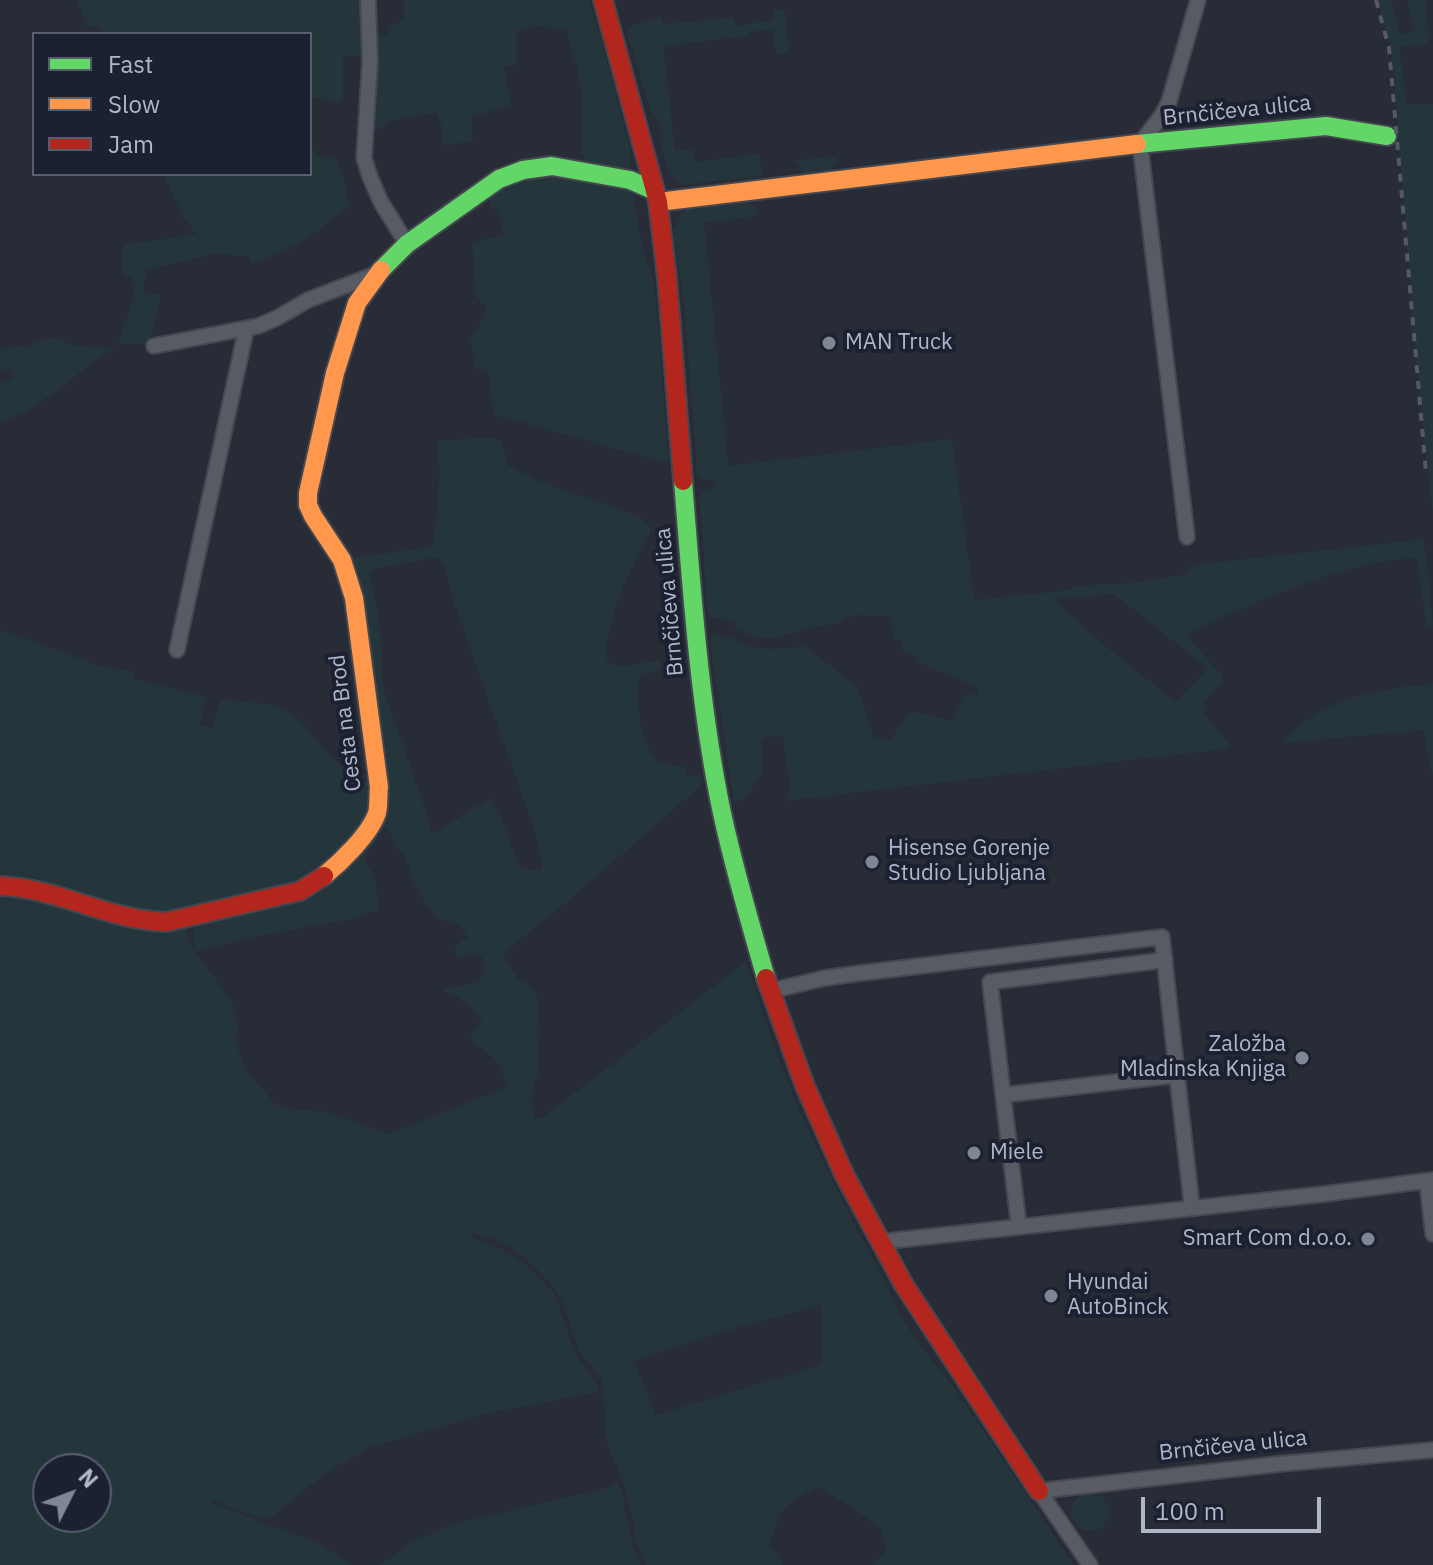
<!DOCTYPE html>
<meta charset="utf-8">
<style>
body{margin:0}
#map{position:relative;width:1433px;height:1565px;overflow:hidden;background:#282c36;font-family:"IBM Plex Sans",sans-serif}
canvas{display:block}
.legend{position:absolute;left:32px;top:32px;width:280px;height:144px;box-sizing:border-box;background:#1b2131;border:2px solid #575d6d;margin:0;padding:10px 14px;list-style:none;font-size:24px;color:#b1b6c8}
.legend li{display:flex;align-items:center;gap:16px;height:40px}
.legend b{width:40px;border:2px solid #575d6d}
.north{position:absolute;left:32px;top:1453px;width:80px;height:80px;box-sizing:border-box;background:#1b2131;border:2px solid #575d6d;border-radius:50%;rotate:48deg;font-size:22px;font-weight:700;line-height:32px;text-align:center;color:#b1b6c8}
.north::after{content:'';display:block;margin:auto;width:28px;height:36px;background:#818695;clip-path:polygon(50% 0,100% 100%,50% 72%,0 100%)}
.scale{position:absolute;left:1141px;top:1497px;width:180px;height:36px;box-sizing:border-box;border:4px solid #b1b6c8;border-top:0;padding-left:10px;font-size:24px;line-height:28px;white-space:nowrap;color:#b1b6c8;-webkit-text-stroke:6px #1b2131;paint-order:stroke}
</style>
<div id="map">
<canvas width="1433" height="1565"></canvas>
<ul class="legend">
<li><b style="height:10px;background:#63d668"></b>Fast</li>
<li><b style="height:10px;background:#ff974d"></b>Slow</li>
<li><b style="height:10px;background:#b3261e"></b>Jam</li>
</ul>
<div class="north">N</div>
<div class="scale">100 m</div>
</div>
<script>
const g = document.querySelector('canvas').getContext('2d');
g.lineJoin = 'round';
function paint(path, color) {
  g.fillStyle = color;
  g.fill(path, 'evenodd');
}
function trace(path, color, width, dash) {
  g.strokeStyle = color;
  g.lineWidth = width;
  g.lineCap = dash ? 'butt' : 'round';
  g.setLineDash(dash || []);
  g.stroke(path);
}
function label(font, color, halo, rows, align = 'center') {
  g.font = font + ' "IBM Plex Sans",sans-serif';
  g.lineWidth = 8;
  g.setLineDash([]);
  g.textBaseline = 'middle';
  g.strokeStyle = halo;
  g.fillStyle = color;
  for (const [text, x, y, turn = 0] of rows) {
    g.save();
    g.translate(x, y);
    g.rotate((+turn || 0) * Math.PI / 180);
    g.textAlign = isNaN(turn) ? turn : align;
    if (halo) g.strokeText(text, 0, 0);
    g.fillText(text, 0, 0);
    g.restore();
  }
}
paint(new Path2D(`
 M77,0h289l1,57 -24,-2v45l-5,2 -28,-5v-63h-205l-4,-7 -14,-1z
 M404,0h185l16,53 24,92 2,12 -3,14c-11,-2 -34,0 -41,-9 -5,-6 -5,-16 -6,-24 -1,-18 2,-37 -1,-56 -3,-18 -10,-36 -13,-53l-31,-3 -20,5v35l-13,1 9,38 -41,12 2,24 -30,5 -2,-22 -4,-10c-20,2 -46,1 -60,17l-8,-4 4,-91 14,-1 5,-9 5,-2 7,-8z
 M1378,0h13l9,35 13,-4 -5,-31h17l4,43 -30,3 7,58h27v413l-17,-157 -23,-302z
 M784,9l5,44 -13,1 -3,-25 -24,3v4l-86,10 12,104 18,-1 2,13 65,-8 2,22 -78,9 -7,-3 -8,-8 -10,-41 3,-1 -2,-7 -10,-16 -23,-77 5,-6 28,-9 4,7 70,-7 2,9 38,-6v-9z
 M310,148l8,7 19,5 9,28v9l6,6c-31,26 -59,50 -100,60l-4,-7 -35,-2 -67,16 -3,22 18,2 -12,50h-31l17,-52 -4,-14 -9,-4 1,-29 74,-11 -14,-17 -20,-43h147z
 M838,156l-1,6 -6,8 -27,3 -3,-8 -8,-4z
 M542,171l90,18 12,66 9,26 4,32 12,151 -170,-48 -5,-3 -6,-41 -5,-3h-10l3,-10 -6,-18c5,-10 15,-23 17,-33l-12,-13 1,-4 -4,-49 32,-7 -6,-25h-5l-7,-16z
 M750,202l5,6 2,8 -53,7 24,243 224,-27 22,161 97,-10 2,-4 57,-3 57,-9 3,-7 9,-3 225,-25 9,86 -7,3 -8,-70c-42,1 -80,14 -119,28 -39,14 -77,30 -113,50l36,39v7l-17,19 -1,13 28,34 -447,53 5,-13 -7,-51 -11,-1 -11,4 1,32 -17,27 -11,3 -24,-160v-3l4,-6 2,4 6,-1 3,2 2,-2c33,17 41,14 78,10l52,41 17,52 15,2 22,-30 40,10 14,-26h12l2,-7 -63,-27 1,-5 -15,-6v-9l-9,-1 -1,-24 -34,-1 -11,2 -8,6 -26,4 -41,12 -20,-3 -16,-8 -2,-7 -23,-4 -4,-9 -7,-110 2,-6 13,-6 1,-5 -16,-3 -3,-6 -13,-170 -11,-66 3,-16 4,-6 8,-5zM1114,594l95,75 -32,32 -5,-2 -62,-49 -52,-46 -1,-3 4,-3z
 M50,338l7,1 20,7 42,3 -12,3 -7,4 -40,33 -32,21 -28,13v-40l14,-6 -4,-9 -10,4v-23l29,-4z
 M494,437l3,3h4l7,25 31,16 99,35 14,12c-4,12 -12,22 -17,34 -14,27 -29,66 -29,97l11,8 43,-7v9l-20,7c-7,14 1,68 14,81 8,8 19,8 30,10l3,10 13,-3 2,11 -139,120 -61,49 16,25 15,10 5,12 2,32 -2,12v28l-6,20 -1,10 5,16 7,-2 203,-155 33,100 23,55 50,104 35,64 11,26 19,31 33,40 124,183h-200l12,-15 -5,-20 -22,-18 -41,-25 -25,13 -16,16v8l-8,20 14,21h-136l-10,-21 -11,-55 -20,-48 -2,-53 -4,-11 -21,-26 -16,-48 -8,-14 -18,-20 -17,-15 -25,-14 -23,-7 -1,5c29,5 70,33 84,59 9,18 12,40 22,58 8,14 17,20 22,37l-111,21 -117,34 -44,25 -59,48 -26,-8 -28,-12 -2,3 105,40 35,22h-352v-675l187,34 1,14 3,8 37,50 8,18 2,13 -2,7 1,12 9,24 29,34 11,4 41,4 62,22 114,-45 5,-6c-5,-10 -10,-21 -18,-29 -8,-7 -16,-8 -20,-18l3,-6 10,-5c-6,-17 -23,-28 -39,-34l1,-3c15,-3 44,-1 39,-24 -1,-5 -1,-8 -7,-9 -6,-2 -12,2 -19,1l-4,-5 2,-5 12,-9 -8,-11 -23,-8 -15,-20 -11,-22 -5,-19 -7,-6 -6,-13 -8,-10 -8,-3 -28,-264 7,-4 76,-10c6,-29 10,-76 5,-106zM438,557l7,8 10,40 79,223 5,17 3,25 -16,-1 -8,-5 -16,-45 -12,-21 -59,37 -5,-23 -42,-121 -5,-70 -10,-48 6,-4zM821,1305v60l-165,50 -22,-53 22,-9 73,-23zM48,1469h48v48h-48z
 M0,630l98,35 36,7 1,7 71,18 -7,28 13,3 9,-29c19,4 38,2 56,8 19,5 33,27 46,41 13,14 26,25 43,34l1,-26 8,37 -10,36 -51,50 -154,39 -160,-37z
 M1433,684v93l-10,-47 -141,13c39,-46 94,-54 151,-59z
 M370,835l6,4 -1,5 -7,6 -3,10 11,20 2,29 -26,10 -95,17 -59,15 -4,-7 -1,-22 83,-20z
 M618,1482l4,11 11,53 8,19h-261l31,-22 38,-18 162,-38z
 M1071 1512a19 19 0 1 1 38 0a19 19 0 1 1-38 0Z`), '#25353c');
const street = new Path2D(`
 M368,0l2,61 -6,97 6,19 11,25 26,42
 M154,346l104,-20 19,-8 31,-18 68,-26
 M1187,537l-47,-393 22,-29 7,-13 29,-102
 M177,650l69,-320
 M770,991l55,-13 36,-5 301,-36 15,138
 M1003,1095l-13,-113 175,-22
 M1427,1181l6,53
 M1019,1227l-16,-132 174,-20 15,133
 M879,1242l445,-48 109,-14
 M1090,1565l-51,-74 240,-27 154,-14`);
const fast = new Path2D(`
 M1137,144l189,-18 61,10
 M381,270l26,-26 92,-65 24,-9 29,-4 78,14 25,11
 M683,481c9,111 16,223 39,332 12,56 28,110 44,165`);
const slow = new Path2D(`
 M658,202l479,-58
 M324,876c17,-14 46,-42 53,-63 2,-8 1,-18 2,-26l-25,-189 -12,-38 -29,-44 -5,-11v-12l27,-120 22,-70 24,-33`);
const jam = new Path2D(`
 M603,0l55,202 9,76 16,203
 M0,886c60,2 106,34 166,36l134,-31 24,-15
 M766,978l39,108 39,88 60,111 135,206`);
trace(street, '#44474f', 18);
trace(fast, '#44474f', 22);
trace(slow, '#44474f', 22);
trace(jam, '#44474f', 22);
trace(street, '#585a64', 14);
trace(fast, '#63d668', 18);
trace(slow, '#ff974d', 18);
trace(jam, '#b3261e', 18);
trace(new Path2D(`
 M1376,0l13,48 37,425`), '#575962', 4, [8, 8]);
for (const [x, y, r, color] of [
 [829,343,8,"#818695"],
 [872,862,8,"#818695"],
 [1302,1058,8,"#818695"],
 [974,1153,8,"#818695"],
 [1368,1239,8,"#818695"],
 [1051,1296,8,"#818695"]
]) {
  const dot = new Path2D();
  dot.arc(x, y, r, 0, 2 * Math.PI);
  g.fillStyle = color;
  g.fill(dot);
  trace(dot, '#1b2131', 3);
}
label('22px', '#b1b6c8', '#1b2131', [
 ["Brnčičeva ulica",1237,111,-6],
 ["Brnčičeva ulica",670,602,-95],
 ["Cesta na Brod",346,723,-97],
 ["Brnčičeva ulica",1233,1446,-6]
]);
label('22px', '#b1b6c8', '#1b2131', [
 ["MAN Truck",845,343],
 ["Hisense Gorenje",888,849],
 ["Studio Ljubljana",888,874],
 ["Založba",1286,1045,"right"],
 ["Mladinska Knjiga",1286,1070,"right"],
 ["Miele",990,1153],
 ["Smart Com d.o.o.",1352,1239,"right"],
 ["Hyundai",1067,1283],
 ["AutoBinck",1067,1308]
], 'left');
</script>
